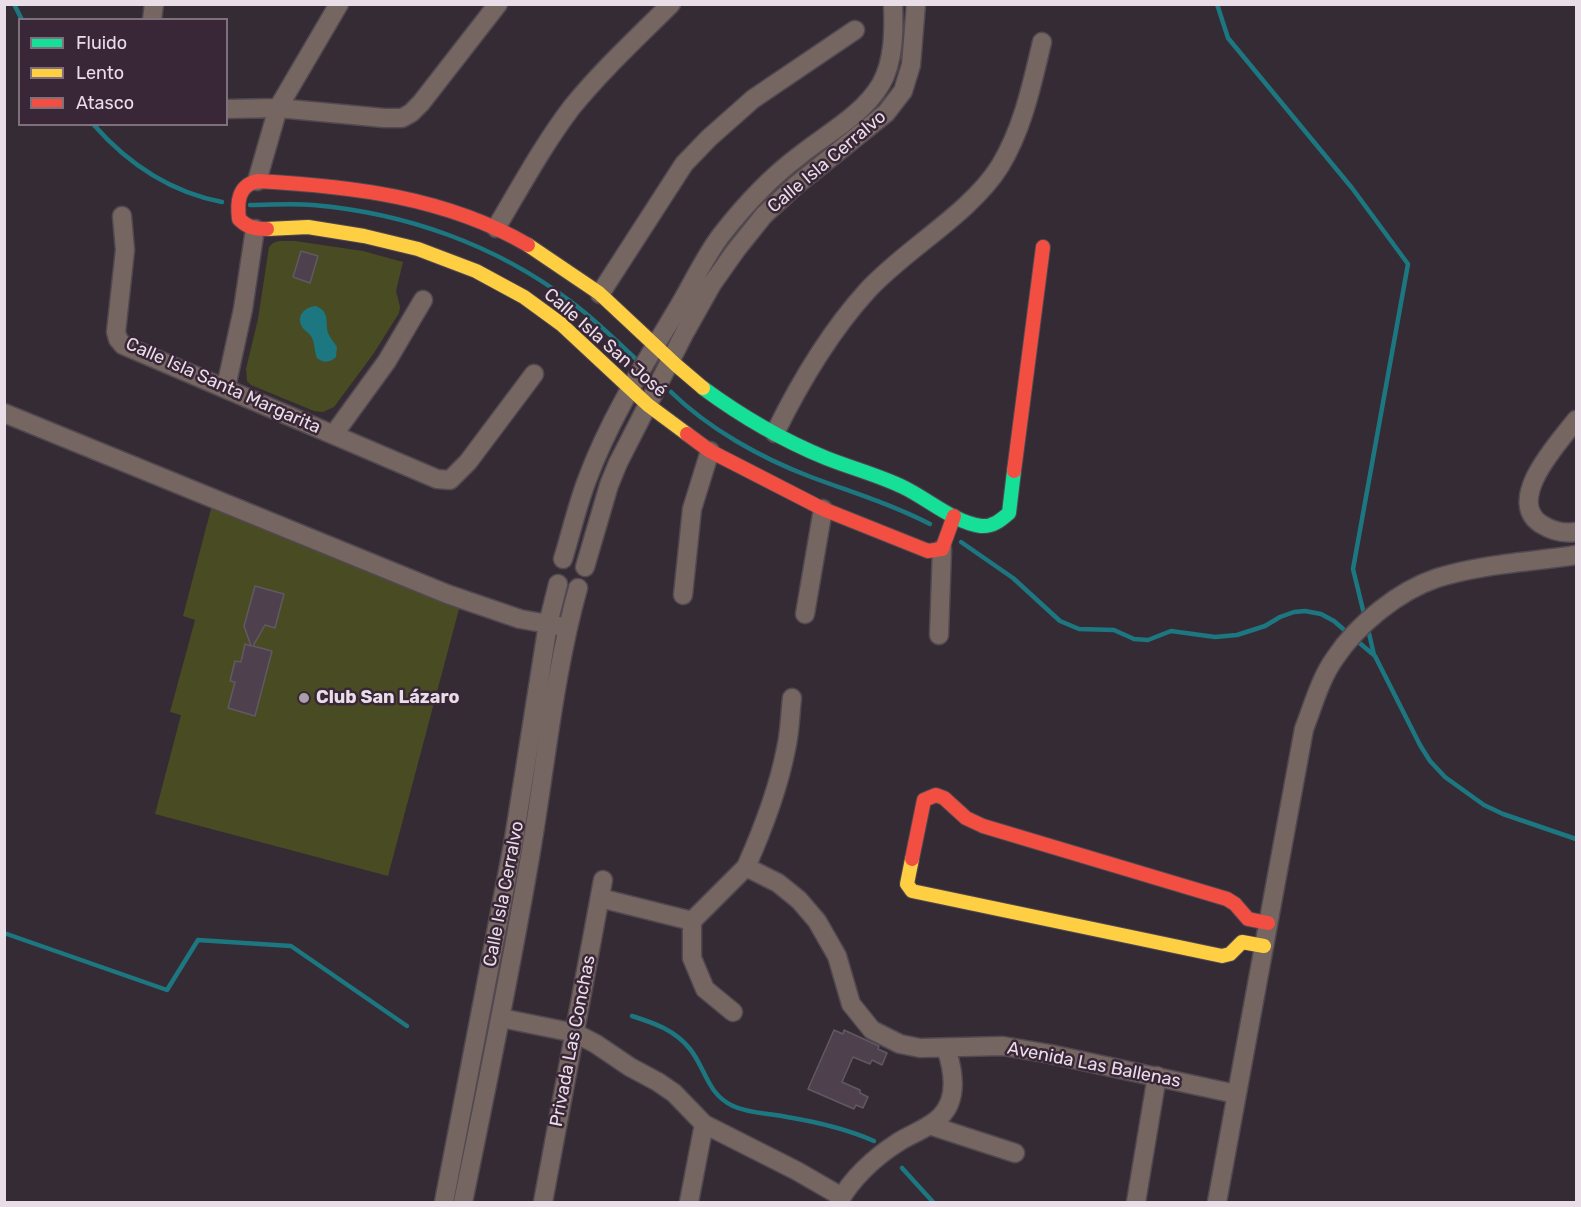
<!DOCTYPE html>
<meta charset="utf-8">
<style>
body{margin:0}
#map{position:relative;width:1581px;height:1207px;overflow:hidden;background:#352b34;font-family:Rubik,sans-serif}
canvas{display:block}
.frame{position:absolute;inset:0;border:6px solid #e9dde8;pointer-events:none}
.legend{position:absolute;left:18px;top:18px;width:210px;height:108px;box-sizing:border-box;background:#392738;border:2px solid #7f707e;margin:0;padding:8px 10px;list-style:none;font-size:18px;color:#e9dde8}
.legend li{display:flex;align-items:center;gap:12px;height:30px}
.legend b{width:30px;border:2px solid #7f707e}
</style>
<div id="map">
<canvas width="1581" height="1207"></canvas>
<div class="frame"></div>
<ul class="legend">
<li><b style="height:8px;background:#16e098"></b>Fluido</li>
<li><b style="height:8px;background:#ffcf43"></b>Lento</li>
<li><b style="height:8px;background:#f24e42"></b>Atasco</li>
</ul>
</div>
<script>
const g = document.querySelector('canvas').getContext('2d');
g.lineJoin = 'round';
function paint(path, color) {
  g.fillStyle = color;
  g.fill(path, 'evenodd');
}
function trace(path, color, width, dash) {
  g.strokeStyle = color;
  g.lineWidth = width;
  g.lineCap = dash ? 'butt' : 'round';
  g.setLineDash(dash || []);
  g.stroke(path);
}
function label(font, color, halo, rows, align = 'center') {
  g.font = font + ' Rubik,sans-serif';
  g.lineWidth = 5;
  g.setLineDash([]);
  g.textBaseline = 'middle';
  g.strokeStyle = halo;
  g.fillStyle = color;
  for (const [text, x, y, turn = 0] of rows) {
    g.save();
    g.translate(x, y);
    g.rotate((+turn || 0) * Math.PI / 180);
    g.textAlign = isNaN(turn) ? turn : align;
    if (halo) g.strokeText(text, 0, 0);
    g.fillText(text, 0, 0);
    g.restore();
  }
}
paint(new Path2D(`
 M279,241h16l68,10 40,11 -7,29 4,16 -1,6 -25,40 -40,54 -11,5 -9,-1 -63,-26 -4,-4 -1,-12 12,-50 11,-72 4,-4z
 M212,505l247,104 -71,267 -233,-62 26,-99 -11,-3 25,-92 -12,-4z`), '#494b23');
paint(new Path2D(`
 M316,306c14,6 9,15 12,27 2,5 6,9 9,14l-1,10c-6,6 -13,6 -19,1 -3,-7 -2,-14 -5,-20 -2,-5 -7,-7 -10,-11 -6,-12 3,-20 14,-21z`), '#1c7780');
trace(new Path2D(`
 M14,4l8,16
 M1217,4l11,34 124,150 56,76 -55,305 12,49
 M93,124c35,40 77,68 129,78
 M250,205c21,0 42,-2 63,0 93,8 183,40 257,96 25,18 46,40 68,60
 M671,392c38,37 90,66 140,85 40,15 80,27 119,47
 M961,542l52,36 47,43 19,8 35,1 20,9 14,1 23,-9 44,6 22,-2 28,-9 15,-9 14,-5 11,-1 16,3 13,7 16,14
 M1368,629l6,26
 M1356,640l19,16 45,89 10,16 15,16 39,28 19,9 73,25
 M4,933l163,57 31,-50 93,6 116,80
 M632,1016c22,7 43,14 58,33 16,20 17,45 43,57 17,8 36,7 54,11 30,5 60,12 87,24
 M902,1168l31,34`), '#1c7780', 4.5);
const building = new Path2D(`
 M301,251l17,5 -8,27 -17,-6z
 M255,586l29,8 -9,34 -10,-3 -12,21 19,5 -17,65 -27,-8 7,-26 -5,-1 5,-20 6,1 4,-18 6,2 -7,-20z
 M834,1030l9,4 1,-4 35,16 -1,3 9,4 -5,12 -10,-5 -2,4 -17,-7 -11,25 18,8v3l8,4 -5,11 -7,-3 -2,4 -46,-20z`);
paint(building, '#4e414d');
trace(building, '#615961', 1.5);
const street = new Path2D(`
 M152,20l2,-16
 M226,109l52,-1 106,10h18l9,-5 10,-10 77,-99
 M257,181l21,-73 61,-104
 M122,216l3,34 -9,82 2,7 5,6 314,134 13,1 18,-18 66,-88
 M496,228c24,-40 47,-83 76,-121 30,-37 65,-69 99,-103
 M600,294l84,-130 25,-26 44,-39 102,-69
 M226,387l17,-78 12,-80
 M4,413l443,181 73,25 39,7
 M1576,420c-16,21 -72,80 -35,104 11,7 22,10 35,8
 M775,433c25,-51 54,-100 92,-142 38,-42 103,-77 133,-125 23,-38 32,-82 42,-124
 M334,434l53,-73 36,-61
 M563,559c8,-26 14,-53 24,-79 22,-60 58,-117 91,-172 15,-25 27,-52 44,-74 22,-28 49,-57 77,-78 27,-22 63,-40 82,-72 13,-23 13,-53 12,-80
 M585,567l24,-82 9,-22 67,-131 27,-48 24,-34 28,-35 31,-29 91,-73 17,-22 8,-26 5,-61
 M683,595l9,-86 18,-58
 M805,614l18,-105
 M939,635l3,-86
 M746,867c17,-38 32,-77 40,-118 4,-17 4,-34 6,-51
 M600,898l92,23 54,-54 32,16 21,17 18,21 20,35 14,48 21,26 28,14 20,4 83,-2 47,8 186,40
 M692,921v37l13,31 28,23
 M501,1018l74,15 21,11 34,23 28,15 16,11 30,31 93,47 45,26
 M929,1125l86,28
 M444,1202l69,-357 35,-221 10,-40
 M463,1202c24,-116 48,-233 68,-351 15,-88 23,-177 47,-263
 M543,1202l60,-322
 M689,1202l15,-78
 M839,1202c12,-23 36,-45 58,-59 13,-9 31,-14 43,-26 19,-18 13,-48 6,-69
 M1136,1202l21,-126
 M1217,1202l87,-473c9,-23 16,-50 31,-71 22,-33 63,-67 102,-80 44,-14 94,-16 139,-23`);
const fast = new Path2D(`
 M703,388c38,28 79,52 123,70 25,10 52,17 77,29 25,12 50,35 78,39 12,1 20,-6 28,-13l5,-42`);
const slow = new Path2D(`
 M267,229l41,-2 56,9 54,13 58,22 48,26 37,27 87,81 39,29
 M528,245l71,48 77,72 27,23
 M912,859l-5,25 5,7 310,65 8,-2 12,-12 22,4`);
const jam = new Path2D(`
 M267,229c-12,0 -19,-1 -28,-10 -2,-17 -1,-33 18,-38 93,5 189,16 271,64
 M687,434l23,17 113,58 105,42 14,-2 12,-33
 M1014,471l29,-224
 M912,859l12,-59 12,-5 8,3 22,20 17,8 244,73 8,5 13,15 20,4`);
trace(street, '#514850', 21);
trace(fast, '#514850', 16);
trace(slow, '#514850', 16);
trace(jam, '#514850', 16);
trace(street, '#766661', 18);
trace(fast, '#16e098', 14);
trace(slow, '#ffcf43', 14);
trace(jam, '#f24e42', 14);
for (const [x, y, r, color] of [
 [304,698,6,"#aa9fa9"]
]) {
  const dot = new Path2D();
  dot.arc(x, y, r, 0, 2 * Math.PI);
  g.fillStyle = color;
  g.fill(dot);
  trace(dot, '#392738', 2);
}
label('18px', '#e9dde8', '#392738', [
 ["Calle Isla Cerralvo",827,162,-40],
 ["Calle Isla San José",605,343,41],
 ["Calle Isla Santa Margarita",223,386,24],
 ["Calle Isla Cerralvo",504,894,-79],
 ["Privada Las Conchas",573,1041,-79],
 ["Avenida Las Ballenas",1094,1065,11]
]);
label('bold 18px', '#e9dde8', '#392738', [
 ["Club San Lázaro",316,698]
], 'left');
</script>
